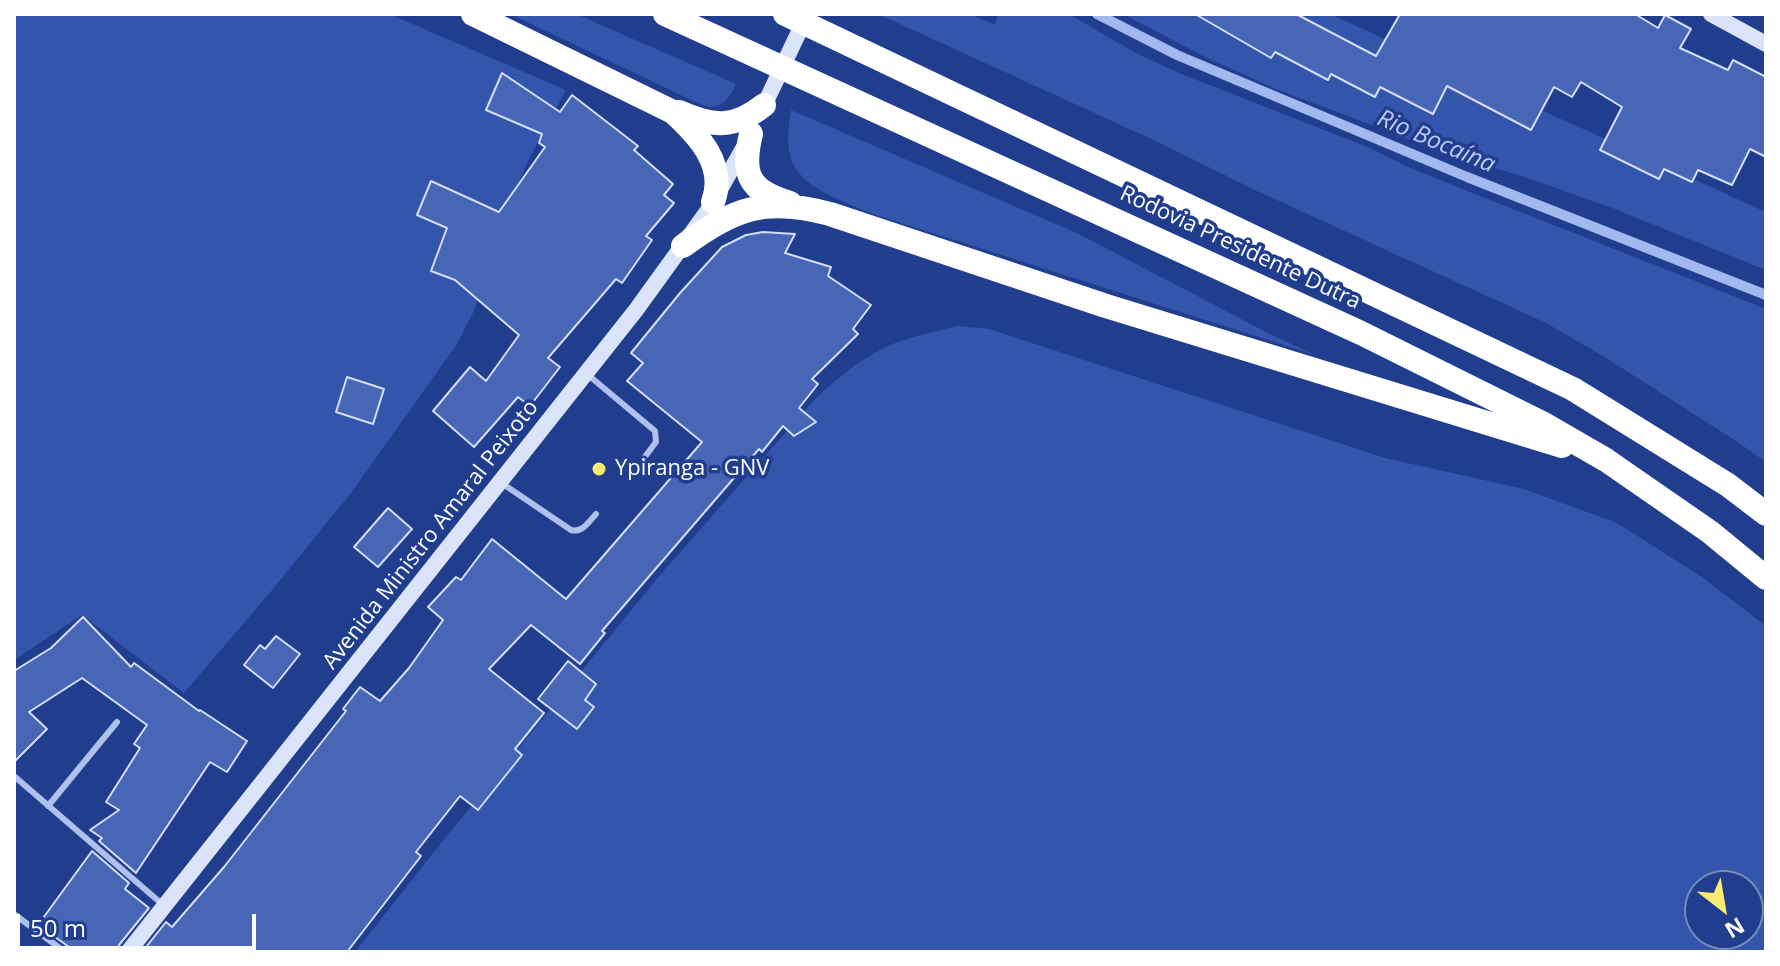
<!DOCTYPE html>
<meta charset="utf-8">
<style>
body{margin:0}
#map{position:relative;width:1780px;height:966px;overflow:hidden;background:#203d8e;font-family:"Open Sans",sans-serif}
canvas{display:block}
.frame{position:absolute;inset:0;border:16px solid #fff;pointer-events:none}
.north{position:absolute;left:1684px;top:870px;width:80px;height:80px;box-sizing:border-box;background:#203d8e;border:2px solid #798bbb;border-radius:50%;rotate:149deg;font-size:22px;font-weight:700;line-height:32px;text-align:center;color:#fff}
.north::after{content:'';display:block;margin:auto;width:28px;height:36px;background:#faea6f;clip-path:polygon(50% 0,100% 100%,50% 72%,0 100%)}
.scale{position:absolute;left:16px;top:914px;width:240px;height:36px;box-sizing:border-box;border:4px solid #fff;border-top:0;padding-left:10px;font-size:24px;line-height:28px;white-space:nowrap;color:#fff;-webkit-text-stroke:6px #203d8e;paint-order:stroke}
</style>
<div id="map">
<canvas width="1780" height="966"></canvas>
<div class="frame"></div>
<div class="north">N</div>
<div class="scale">50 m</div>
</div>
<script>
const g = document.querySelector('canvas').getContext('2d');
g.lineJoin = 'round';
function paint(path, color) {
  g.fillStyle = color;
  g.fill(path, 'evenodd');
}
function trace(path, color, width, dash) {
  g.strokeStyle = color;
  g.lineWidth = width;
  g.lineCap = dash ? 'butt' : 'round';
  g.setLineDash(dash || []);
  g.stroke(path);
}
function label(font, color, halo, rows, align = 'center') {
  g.font = font + ' "Open Sans",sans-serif';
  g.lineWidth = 7;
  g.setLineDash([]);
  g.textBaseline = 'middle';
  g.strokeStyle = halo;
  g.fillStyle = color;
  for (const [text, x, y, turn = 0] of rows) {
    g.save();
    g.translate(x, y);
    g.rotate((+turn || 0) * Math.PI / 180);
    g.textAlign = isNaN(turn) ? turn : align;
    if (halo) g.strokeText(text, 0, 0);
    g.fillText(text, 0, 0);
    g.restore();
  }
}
paint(new Path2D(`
 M14,14h375l177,76 -36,67 -29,64 -27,90 -17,33 -106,149 -83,102 -84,98 -102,-78 -68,45z
 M510,14h66l160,70c-7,16 -16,27 -34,21z
 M878,14h92l25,11 3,-11h71l65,38 45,21 186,73 46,22 54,22 301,119v153l-30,-21 -133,-85 -57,-33 -289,-132 -95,-47z
 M1123,14h207l436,198v58l-154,-62 -90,-32 -66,-19 -180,-68 -71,-32z
 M791,110l288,124 189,99 47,22 -445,-142c-28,-13 -72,-25 -80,-58 -4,-15 -1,-31 1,-45z
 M958,326l31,3 396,129 139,31 93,34 85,54 64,49v326h-1411l78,-99 227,-278 156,-177c23,-21 51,-45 82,-56 20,-7 40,-11 60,-16zM1700,886h48v48h-48z`), '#3355ac');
trace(new Path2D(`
 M1097,14l80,41 290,122 299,118`), '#a2b8ee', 10);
const building = new Path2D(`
 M1195,14h101l80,42 24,-42h235l23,14 7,-13 26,14 -11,19 48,22 5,-10 33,17v80l-16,-8 -18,36 -34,-15 -6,12 -28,-13 -5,10 -59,-29 22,-43 -41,-25 -9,15 -18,-10 -23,43 -84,-44 -14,28 -53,-27 -5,10 -44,-23 -3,6 -53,-28 -4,6z
 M502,73l58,39 12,-17 66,51 -4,4 39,34 -9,11 10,8 -28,33 6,4 -30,43 -6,-4 -68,79 12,9 -30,39 -12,-9 -44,50 -41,-36 37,-44 16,14 33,-46 -64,-55 -24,-9 16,-43 -30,-13 14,-34 68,31 46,-65 -6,-4 3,-9 -56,-24z
 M763,232l32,2 -10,19 46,14 -3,9 43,29 -18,24 5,5 -46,45 6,5 -19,24 17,14 -22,14 -11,-10 -21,26 -3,-3 -157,182 3,2 -25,31 -49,-39 -42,44 55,44 -29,36 7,6 -44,55 -18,-14 -44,56 5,4 -74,96h-205l24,-30 6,5 52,-60 122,-156 -3,-2 17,-22 20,14 29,-33 34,-48 -15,-13 28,-30 5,3 31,-41 74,60 136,-157 -75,-61 16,-18 -12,-10 49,-60 42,-46 24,-12z
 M347,377l37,12 -11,35 -37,-12z
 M388,508l24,21 -34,38 -24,-20z
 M83,617l48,50 3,-4 65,48 1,-1 47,31 -20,31 -17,-10 -74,111 -37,-32 3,-3 -12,-8 29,-20 -13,-8 34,-54 -6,-4 13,-19 -65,-47 -53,34 18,17 -33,33v-91l37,-23z
 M276,636l24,18 -27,34 -29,-23 16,-20 5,4z
 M568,661l28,23 -11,16 9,7 -17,22 -39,-30z
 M92,851l37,32 -4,6 24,19 -30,37 -2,7h-46l-2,-5 -31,-22z`);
paint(building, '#4866b6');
trace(building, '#d4def9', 2);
trace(new Path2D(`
 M587,374l68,57 1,11 -12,16
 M500,482l71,48c11,3 18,-8 25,-16
 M14,776l148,128
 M48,806l69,-84
 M14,914l51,38`), '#afc0ec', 6);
trace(new Path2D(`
 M1711,14l55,30
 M761,112l45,-95
 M128,952l508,-642 73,-101 35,-62`), '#dbe3f9', 16);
trace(new Path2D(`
 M473,14l200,98c25,23 54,53 40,90
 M665,14l696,319 181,90 64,37 104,72 56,46
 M785,14l788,375 155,96 38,29
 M679,112c34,15 55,17 85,-7
 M751,134c-10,41 -2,57 39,69
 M683,246c52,-39 84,-49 147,-32l276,92 456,140`), '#fff', 24);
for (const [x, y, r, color] of [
 [599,469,8,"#faea6f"]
]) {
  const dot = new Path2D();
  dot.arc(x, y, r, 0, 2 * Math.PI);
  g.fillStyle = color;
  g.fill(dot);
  trace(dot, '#203d8e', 3);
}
label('22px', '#fff', '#203d8e', [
 ["Rodovia Presidente Dutra",1240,248,25],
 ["Avenida Ministro Amaral Peixoto",431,535,-52]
]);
label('22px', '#fff', '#203d8e', [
 ["Ypiranga - GNV",615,469]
], 'left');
label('italic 24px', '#bbcbf3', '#203d8e', [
 ["Rio Bocaína",1436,142,23]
]);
</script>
